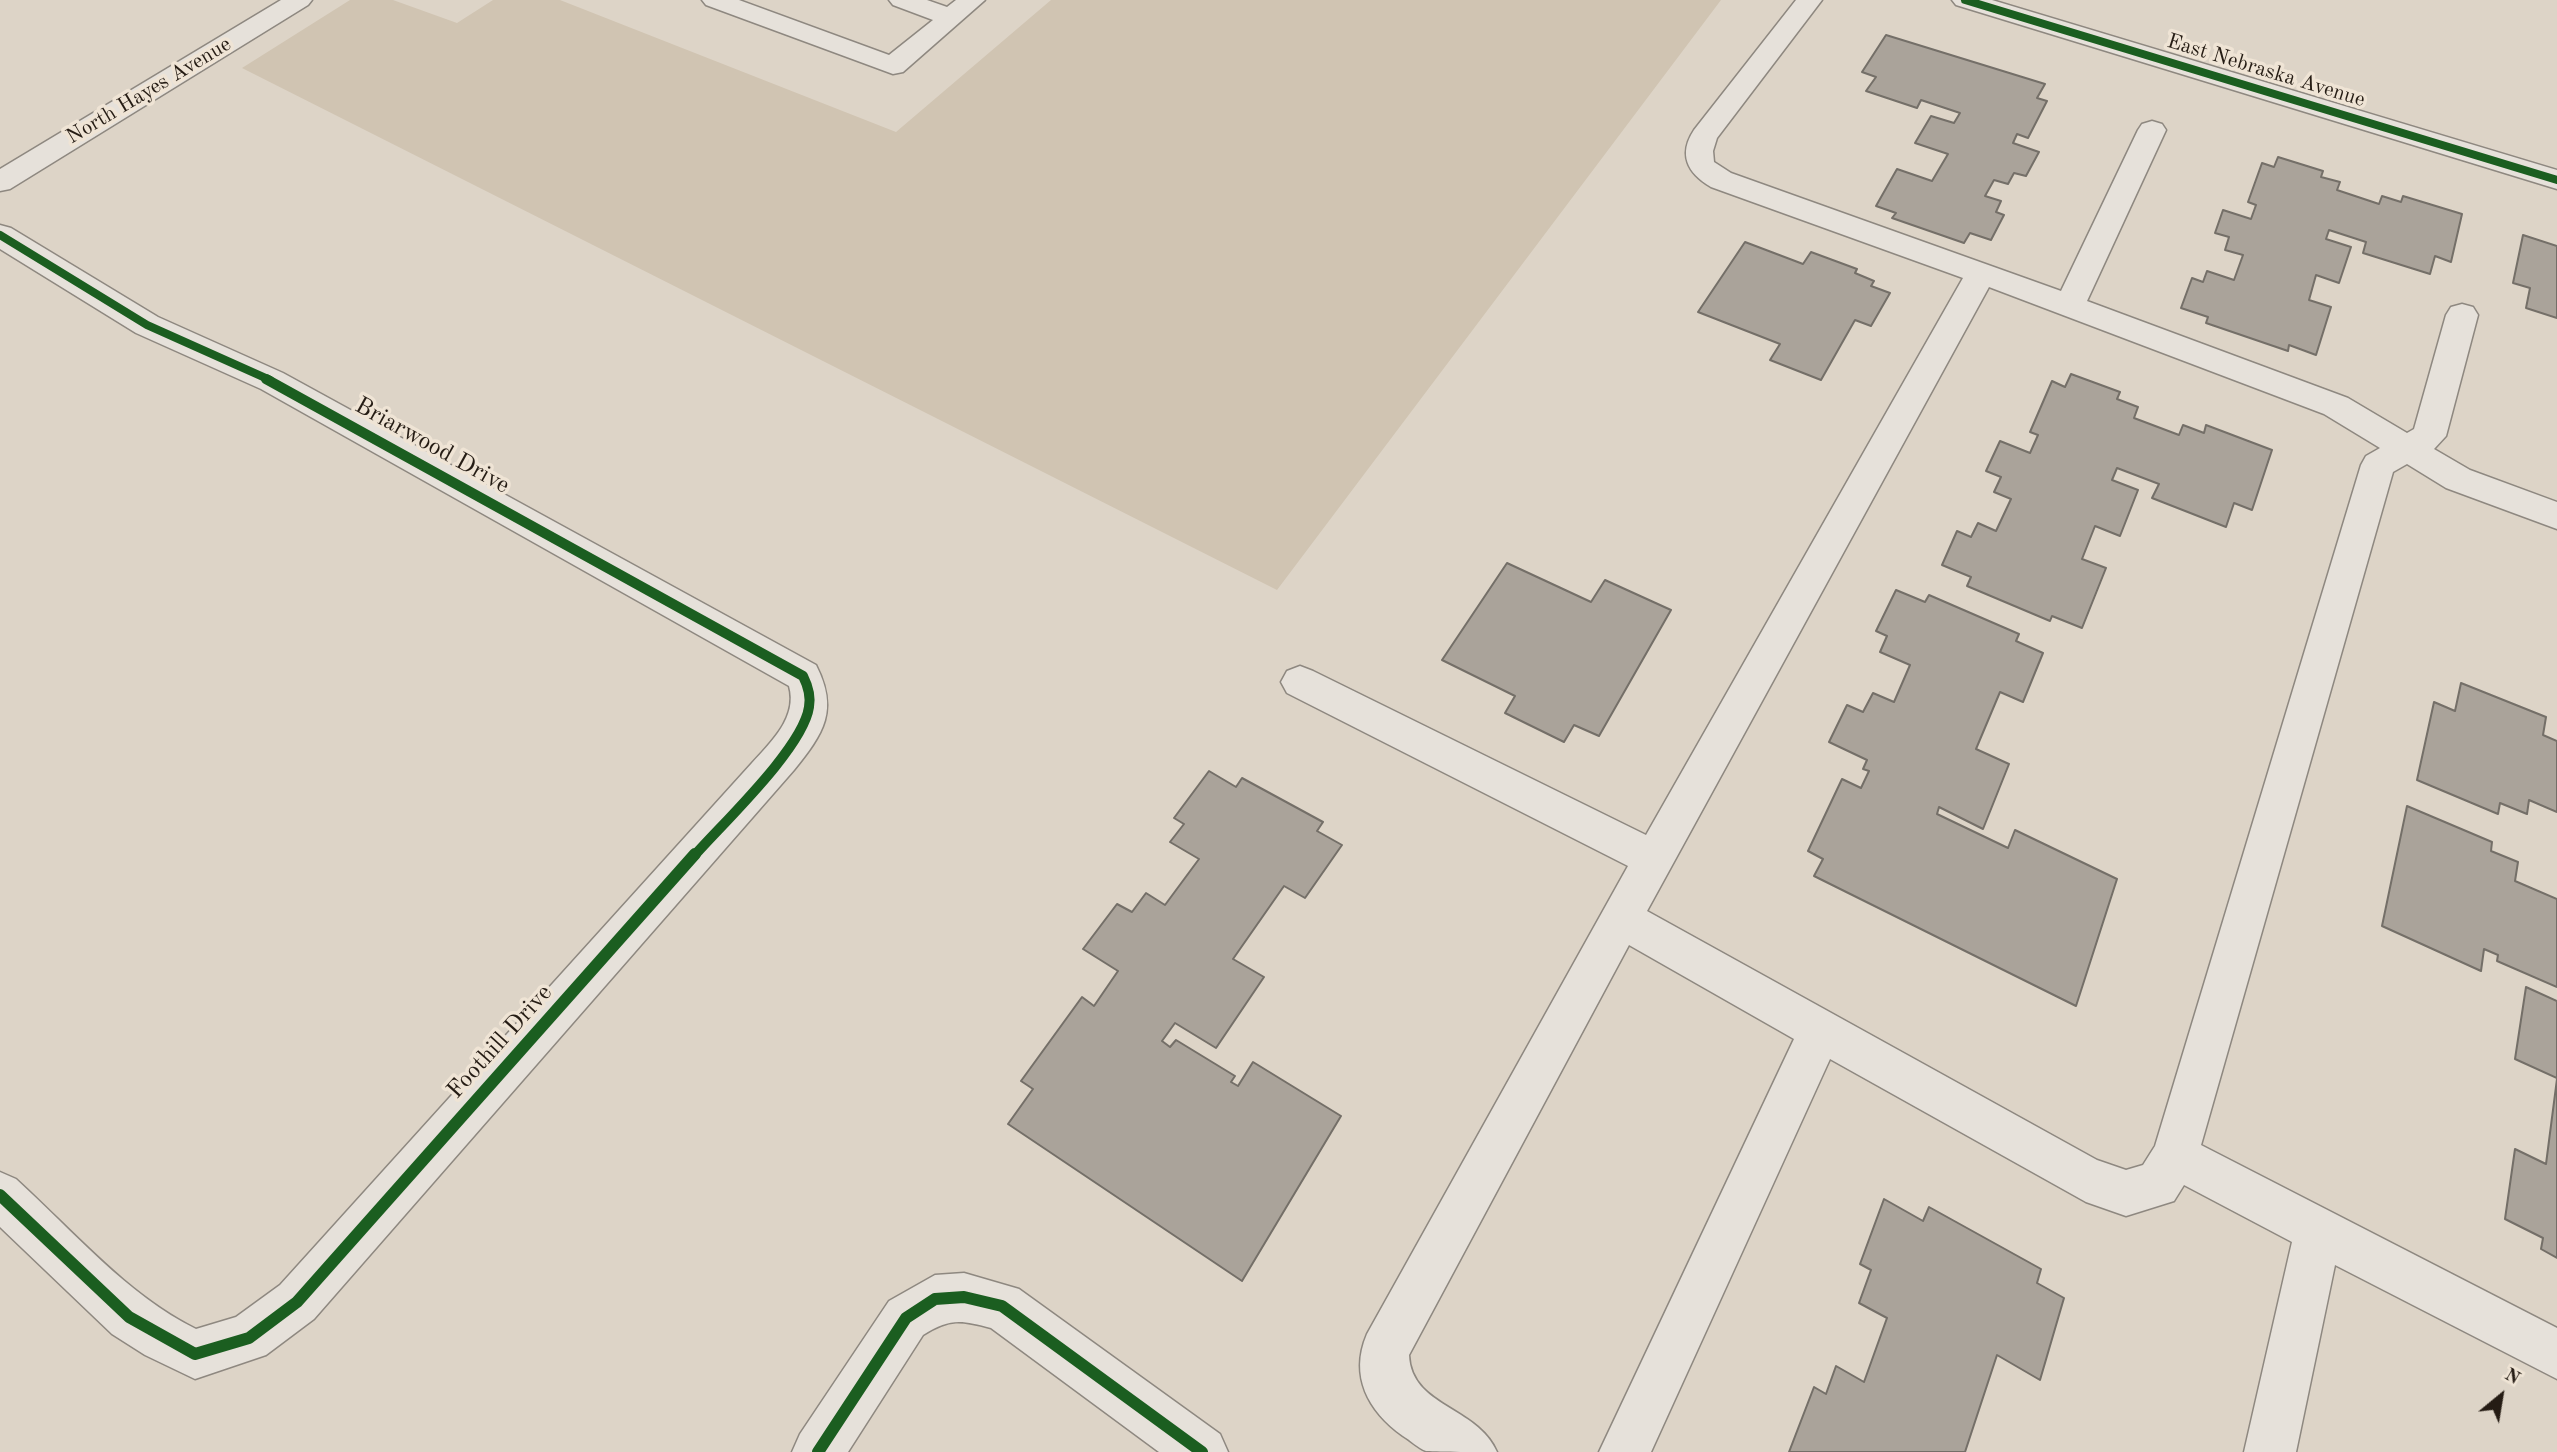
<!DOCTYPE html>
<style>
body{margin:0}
#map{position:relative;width:2557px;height:1452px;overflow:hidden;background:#ddd4c7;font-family:"Old Standard TT",serif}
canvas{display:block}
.north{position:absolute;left:2466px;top:1361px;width:70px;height:70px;-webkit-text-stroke:5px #efe4d5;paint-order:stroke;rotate:30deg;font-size:19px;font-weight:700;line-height:28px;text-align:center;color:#251c14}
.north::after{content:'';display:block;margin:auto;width:24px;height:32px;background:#251c14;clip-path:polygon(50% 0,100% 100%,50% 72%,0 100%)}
</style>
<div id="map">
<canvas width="2557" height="1452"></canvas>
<div class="north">N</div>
</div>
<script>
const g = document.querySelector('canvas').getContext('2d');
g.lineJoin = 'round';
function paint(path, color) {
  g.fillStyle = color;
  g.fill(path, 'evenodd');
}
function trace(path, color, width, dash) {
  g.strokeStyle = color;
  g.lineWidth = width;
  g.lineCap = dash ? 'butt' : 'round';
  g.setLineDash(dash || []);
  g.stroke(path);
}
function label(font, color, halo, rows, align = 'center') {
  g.font = font + ' "Old Standard TT",serif';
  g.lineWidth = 7;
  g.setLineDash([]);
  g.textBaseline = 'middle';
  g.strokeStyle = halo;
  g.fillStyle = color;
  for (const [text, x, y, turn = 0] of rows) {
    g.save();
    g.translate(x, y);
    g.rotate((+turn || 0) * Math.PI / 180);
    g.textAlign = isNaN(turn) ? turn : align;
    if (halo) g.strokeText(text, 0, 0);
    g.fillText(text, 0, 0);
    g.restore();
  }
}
paint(new Path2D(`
 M350,0h43l64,23 36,-23h67l336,132 155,-132h670l-444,590 -1035,-522z`), '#d0c4b2');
const building = new Path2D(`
 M1886,35l159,49 -8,14 10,3 -19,37 -11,-4 -4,9 26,9 -13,24 -12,-3 -6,11 -14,-4 -9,16 16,5 -5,11 8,3 -13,25 -21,-7 -6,10 -72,-25 4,-5 -20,-7 21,-37 35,12 16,-27 -33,-11 16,-27 23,7 6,-10 -39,-13 -4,8 -51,-17 10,-14 -14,-5z
 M2278,157l45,14 -2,6 19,5 -3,8 42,14 3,-8 19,6 2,-6 59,18 -11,48 -16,-6 -5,18 -67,-21 3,-11 -37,-12 -3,9 25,8 -12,36 -23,-8 -7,25 22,7 -15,48 -27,-10 -1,6 -82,-28 2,-6 -27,-9 11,-30 11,4 4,-11 27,9 9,-25 -18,-5 4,-13 -14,-4 8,-23 28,9 5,-14 -8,-3 14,-39 12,4z
 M2523,235l34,11v72l-31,-10 4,-20 -17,-5z
 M1745,242l58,22 8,-12 46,17 -2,4 19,8 -3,5 19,7 -19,33 -16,-6 -34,60 -51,-20 10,-16 -82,-32z
 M2071,374l49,18 -3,7 21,8 -4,11 45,17 4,-10 21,8 2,-8 66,25 -20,60 -18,-7 -8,24 -74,-29 7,-14 -42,-16 -5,12 26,10 -18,46 -25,-10 -13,33 24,9 -24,60 -30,-12 -2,5 -83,-35 4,-9 -29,-12 15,-34 14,6 7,-14 18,8 15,-32 -17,-7 7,-15 -15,-6 14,-30 30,12 8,-18 -8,-3 22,-51 13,6z
 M1507,563l84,39 14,-22 66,30 -72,126 -25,-11 -10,17 -59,-29 10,-17 -73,-36z
 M1896,590l29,12 4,-7 90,39 -3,7 27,12 -20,49 -23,-10 -24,57 33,15 -26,65 -44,-22 -2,7 71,34 7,-18 102,49 -41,127 -262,-130 9,-17 -15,-8 34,-72 19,9 8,-17 -6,-2 4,-9 -38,-18 18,-37 16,7 10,-19 21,9 16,-37 -30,-13 7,-16 -11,-5z
 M2461,683l85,34 -3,18 14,6v71l-28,-12 -2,14 -27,-11 -2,11 -81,-34 17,-78 21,9z
 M1209,771l27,16 6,-9 81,44 -6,9 25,14 -37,53 -21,-12 -51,73 31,18 -48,71 -41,-25 -13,18 8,6 6,-7 59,36 -4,6 7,4 15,-24 88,54 -99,165 -234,-157 25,-35 -12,-8 61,-84 12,9 24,-35 -35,-22 34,-45 15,8 14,-19 19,12 34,-46 -29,-17 14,-18 -10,-6z
 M2407,806l85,36 -1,9 27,11 -3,19 42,18v88l-60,-26 1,-6 -14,-6 -3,22 -99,-45z
 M2526,987l31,14v77l-42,-19z
 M2557,1079v179l-16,-9 2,-11 -38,-19 10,-70 31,15z
 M1884,1199l39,22 6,-14 112,62 -4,14 27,15 -24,82 -43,-25 -32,97h-176l25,-65 12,7 10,-28 28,16 23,-64 -28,-15 12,-33 -11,-6z`);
paint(building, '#aaa39a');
trace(building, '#746f68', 2);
const minor = new Path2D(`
 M281,0h31l-4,5 -298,184 -10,2v-22z
 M702,0h37l150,55 44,-35 -40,-15 -4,-5h38l20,7 9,-7h29l-82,72 -10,2 -187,-69z
 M1796,0h26l-105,138 -4,13 1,11 17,11 330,118 77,-161 4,-6 10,-3 10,3 4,6 -79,171 261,97 59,35 7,-4 32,-114 5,-8 11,-3 11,3 5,8 -32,121 -12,13 36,21 87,32v27l-111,-41 -39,-24 -14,8 -192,673 356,183v51l-222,-114 -39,187h-52l48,-210 -108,-57 -10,16 -48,15 -40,-14 -256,-143 -179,393h-52l195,-413 -165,-94 -220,410c2,52 68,51 88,97 -17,0 -57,0 -71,-1 -8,-3 -16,-11 -23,-15 -35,-25 -54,-60 -36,-102l261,-468 -341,-173 -6,-11 6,-11 13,-5 13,5 333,164 317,-557 -252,-91c-24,-14 -33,-33 -17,-57zM1989,287l335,127 56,34 -14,8 -5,9 -206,681 -12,19 -17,5 -29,-10 -450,-249z
 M1952,0h40l565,170v19l-601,-184z
 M0,225l11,3 147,89 125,56 533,292c23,45 8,68 -22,105l-480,549 -48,36 -71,24 -50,-24 -33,-21 -112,-107v-55l16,7c57,52 111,116 180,150l40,-12 44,-32 472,-522c19,-21 46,-46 37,-77l-528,-297 -125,-56 -136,-84z
 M964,1273l55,16 201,145 8,18h-69l-168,-124c-30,-8 -41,-10 -68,7l-75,117h-56l8,-18 89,-133 46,-26z`);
trace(minor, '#8e8880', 3);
paint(minor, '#e6e1da');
trace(new Path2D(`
 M1965,0l592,180
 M0,235l147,90 123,55`), '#1b5e20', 8);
trace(new Path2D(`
 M266,379l537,297c5,10 8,20 6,31 -6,41 -86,116 -115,149`), '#1b5e20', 10);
trace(new Path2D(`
 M0,1195l129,122 66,37 54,-16 48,-36 398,-448
 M818,1452l88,-134 29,-19 29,-2 38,9 200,146`), '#1b5e20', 12);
label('21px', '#251c14', '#efe4d5', [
 ["East Nebraska Avenue",2266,71,17],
 ["North Hayes Avenue",149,91,-31]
]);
label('24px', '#251c14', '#efe4d5', [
 ["Briarwood Drive",432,446,29],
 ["Foothill Drive",500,1042,-48]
]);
</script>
